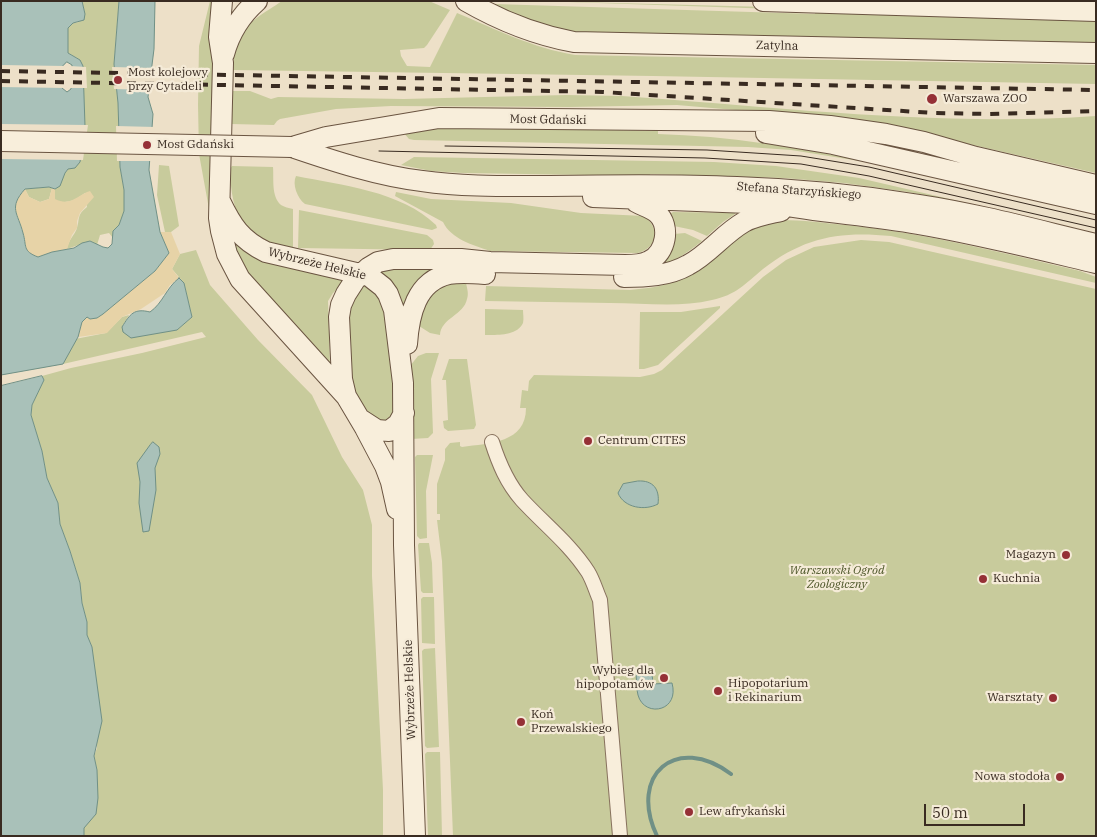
<!DOCTYPE html>
<meta charset="utf-8">
<style>
body{margin:0}
#map{position:relative;width:1097px;height:837px;overflow:hidden;background:#ede0c8;font-family:"IBM Plex Serif",serif}
canvas{display:block}
.frame{position:absolute;inset:0;border:2px solid #392b21;pointer-events:none}
.scale{position:absolute;left:924px;top:804px;width:101px;height:22px;box-sizing:border-box;border:2px solid #392b21;border-top:0;padding-left:6px;font-size:15px;line-height:18px;white-space:nowrap;color:#392b21;-webkit-text-stroke:4px #f5ebd8;paint-order:stroke}
</style>
<div id="map">
<canvas width="1097" height="837"></canvas>
<div class="frame"></div>
<div class="scale">50 m</div>
</div>
<script>
const g = document.querySelector('canvas').getContext('2d');
g.lineJoin = 'round';
function paint(path, color) {
  g.fillStyle = color;
  g.fill(path, 'evenodd');
}
function trace(path, color, width, dash) {
  g.strokeStyle = color;
  g.lineWidth = width;
  g.lineCap = dash ? 'butt' : 'round';
  g.setLineDash(dash || []);
  g.stroke(path);
}
function label(font, color, halo, rows, align = 'center') {
  g.font = font + ' "IBM Plex Serif",serif';
  g.lineWidth = 4.5;
  g.setLineDash([]);
  g.textBaseline = 'middle';
  g.strokeStyle = halo;
  g.fillStyle = color;
  for (const [text, x, y, turn = 0] of rows) {
    g.save();
    g.translate(x, y);
    g.rotate((+turn || 0) * Math.PI / 180);
    g.textAlign = isNaN(turn) ? turn : align;
    if (halo) g.strokeText(text, 0, 0);
    g.fillText(text, 0, 0);
    g.restore();
  }
}
paint(new Path2D(`
 M82,1h37l-5,63 4,39 2,64 4,23v21l-5,14 -6,6v7l-4,-5 -9,2 -3,10 -7,-4 -23,8c1,-9 8,-14 10,-21 3,-11 0,-13 10,-21l-2,-14c-9,7 -19,12 -30,7v-11c7,-5 7,-13 13,-20l12,-109 -12,-7v-25l5,-5 6,-1 6,-8z
 M210,1h9l-7,185 -3,1 1,22h-1l-10,-55 -1,-49 1,-59z
 M282,1h147l21,9 -23,35 -3,3 -24,2 1,6 6,10 23,1 27,-54c38,16 76,35 118,42l521,10v19l-443,-8 -420,-6c1,-9 1,-20 4,-28 7,-19 29,-30 45,-41z
 M539,1l268,7 -2,2z
 M494,4l321,10v-6l281,9v30l-528,-11 -80,-31z
 M233,91h17l21,8 7,-2 126,2 162,-4 56,1c157,11 316,31 474,20v57l-189,-43 -78,-12 -152,-13 -108,2 -178,-1 -55,3 -56,10 -3,2 -3,4 -43,-1z
 M462,126l196,5v3c70,2 140,13 208,28l-75,-12 -43,-3 -334,-7 -5,-1 -6,-7 18,-3z
 M414,157l300,5 62,4 83,12 108,25 -59,-11 -64,-9 -60,-5 -134,-4v2l-187,-3 -32,-2 -30,-6z
 M159,165l10,1 10,60 -8,6h-6l-8,-37z
 M232,166l41,1c1,12 -2,29 8,38 3,2 8,3 12,4v39c-50,-4 -62,-34 -63,-79z
 M296,176c45,9 105,15 140,49l1,3 -5,2 -127,-26c-8,-6 -13,-20 -9,-28z
 M49,187l3,1 -3,11 -9,3 -11,-5 -4,-8z
 M396,192l35,7 80,4 70,10 63,3c16,12 14,31 -6,37l-148,-2c-17,-6 -39,-12 -47,-29l-48,-26z
 M299,210l128,25 6,5 1,4 -4,6 -132,-2z
 M673,212l62,1v1l-12,8 -16,14 -14,-6 -19,-4 -4,-12z
 M781,220c22,0 43,3 65,5 79,8 157,28 234,46l16,6v6l-205,-47c-51,-5 -87,1 -128,33 -18,15 -27,26 -51,31 -33,8 -68,3 -102,3 -41,-1 -83,-1 -125,-2l1,-15 144,4c18,-2 37,-3 52,-13 36,-22 55,-49 99,-57z
 M685,233l17,8c-15,12 -37,28 -56,30 -4,1 -11,-1 -15,-1l43,-36z
 M230,237l116,44 -13,12 -5,8 2,64 -79,-81z
 M861,240l28,2 207,47v547h-643l-11,-275 -5,-41h3v-6h-3v-30l8,-24v-11l5,-6 10,-1v4l2,1c28,-4 64,-4 64,-39h-6l2,-18 6,1 1,-10 5,-6 106,2 14,-3 8,-4 101,-93 23,-17 28,-13z
 M196,250l14,35 48,55 54,55 30,62 21,33 9,35v51l11,214v46h-306l20,-66 -3,-14 3,-8 -5,-101 -5,-12v-13l-5,-19 -2,-20 -10,-32 -10,-27 -2,-21 -11,-25 -5,-27 -11,-36 1,-10 12,-25 -2,-4 29,-8 71,-15 64,-16 -4,-5 -139,32 -62,11 69,-35 36,-7 16,-16 7,-2 -7,12 55,3 15,-13 -8,-34 -12,-14 8,-15z
 M439,266l-36,40 -25,-36 6,-2z
 M367,283l21,23 9,105 -9,11h-15l-20,-27 -7,-80 10,-25z
 M449,283h17c1,5 3,11 1,16 -3,16 -26,19 -27,36l-10,-2 -11,-7 -3,-15 15,-20z
 M720,306v2l-62,57 -14,4h-5l1,-57h41z
 M485,309l38,1c0,4 1,9 0,13 -6,13 -26,12 -38,12z
 M426,353h13l-8,26 2,54 -5,5 -17,1 -1,-73 8,-10z
 M449,359h18l9,66 -2,4 -26,2 -4,-3 -1,-7 5,-1 -2,-40h-4z
 M417,455h16l-7,36 1,47 -7,1 -3,-3 -2,-79z
 M419,543h10l3,20 1,30h-10l-2,-2 -3,-46z
 M423,597h11l1,47 -13,-1 -1,-44z
 M435,648l4,99 -12,1 -2,-2 -3,-95 2,-2z
 M427,752h13l2,84h-14l-3,-82z`), '#c8cb9c');
paint(new Path2D(`
 M52,188l3,1v10c16,8 22,-4 35,-8l4,6 -14,16 -3,8v7l-5,7 -5,14 -15,3 -14,5c-16,-6 -11,-11 -15,-24 -5,-20 -15,-25 2,-44l4,8 11,5 9,-3z
 M160,232h11l9,22 -8,15 7,9 -9,7 -5,8 -24,16 -19,8 -15,16 -29,4 4,-15 5,-6 3,3 7,-1 6,-4 52,-43 14,-18z`), '#e7d3a7');
const water = new Path2D(`
 M1,1h81l3,13 -1,6 -11,3 -5,5v25l12,7 3,6 2,60 -5,36 -5,6 -7,1 -3,4 -5,13 -5,3 -6,-2 -24,2c-17,19 -7,24 -2,44 4,13 -1,18 15,24l14,-5 22,-4 8,-5 8,-2 13,6 5,1 4,-4 1,-13 6,-6 5,-14v-21l-4,-23 -2,-64 -4,-39 5,-63h36l-1,48 -6,48 5,17 -4,56 11,62 9,21 -14,18 -52,43 -6,4 -7,1 -3,-2 -5,5 -4,15 -15,27 -62,11zM67,62l5,3 -1,24 -4,3 -5,-4 1,-22z
 M179,278l5,5 8,34 -15,13 -46,8 -8,-6 -1,-5c8,-13 12,-19 28,-15 13,-9 16,-24 29,-34z
 M42,376l2,4 -12,25 -1,10 11,36 5,27 11,25 2,21 10,27 10,32 2,20 5,19v13l5,12 10,74 -8,35 3,14 1,28 -2,16 -12,14v8h-83v-450z
 M153,442l6,5 1,7 -5,14 1,22 -7,41 -6,1 -4,-29 1,-21 -3,-19 13,-18z
 M638,481c15,-1 22,8 20,23 -13,7 -34,4 -40,-11l5,-9z
 M652,673l1,11 19,-1c8,29 -28,35 -34,12 -2,-7 -1,-14 -2,-21z`);
paint(water, '#a9c1b9');
trace(water, '#709086', 1);
paint(new Path2D(`
 M1,65l64,1v22l-64,-1z
 M70,66l16,1 1,21h-18z
 M112,67l42,1 -3,22 -37,-1z
 M1,124l87,1 -5,35 -82,-1z
 M116,126l39,1 -3,34h-35z`), '#ede0c8');
trace(new Path2D(`
 M657,836c-29,-61 19,-103 74,-62`), '#709086', 4);
const street = new Path2D(`
 M492,442c7,22 15,41 30,58 22,24 48,44 66,72 5,8 8,19 12,28l20,236`);
const secondary = new Path2D(`
 M222,1l-3,36 4,26 -4,155 2,13 6,23 13,25 106,117 19,32 20,38 6,16 6,27
 M466,1c33,19 70,34 108,41l522,11
 M763,1l333,10
 M224,54c6,-22 16,-38 33,-53
 M766,133l67,11 263,60
 M292,147c41,14 87,29 130,34 42,6 85,5 127,5 63,-1 125,-2 188,1 61,2 122,8 183,18 59,9 117,25 176,39
 M292,147l34,-10 113,-19 330,3 61,5 56,8 38,8 52,15 120,28
 M593,197l182,7c47,9 95,11 143,20 59,10 119,25 178,39
 M220,201c12,25 21,39 46,51l103,24 14,11 5,7 6,16 9,73 1,162 11,291
 M624,277c21,0 45,-1 64,-12 21,-11 35,-31 56,-43 11,-6 24,-8 37,-11
 M407,344c2,-29 9,-63 42,-70 11,-2 24,-1 36,0
 M346,396l-4,-17 -3,-62 2,-12 5,-11 9,-14 13,-12 10,-6 15,-3h68l29,3 135,3c8,0 17,0 24,-4 17,-8 22,-35 8,-48 -6,-5 -14,-7 -21,-11
 M360,419l17,11 12,1 9,-7 6,-11`);
trace(street, '#88725e', 16);
trace(secondary, '#6a5441', 22);
trace(street, '#f8eedb', 14);
trace(secondary, '#f8eedb', 20);
trace(new Path2D(`
 M1,144l291,6
 M445,146l262,4 94,6 68,11 227,53
 M379,151l326,7 96,6 68,12 227,52`), '#392b21', 1);
trace(new Path2D(`
 M1,71l1095,19
 M1,81l602,11 331,21 55,1 107,-3`), '#392b21', 4, [9, 9]);
const secondaryBridge = new Path2D(`
 M1,141l291,6`);
trace(secondaryBridge, '#6a5441', 22, []);
trace(secondaryBridge, '#f8eedb', 20);
for (const [x, y, r, color] of [
 [118,80,5,"#953036"],
 [932,99,6,"#953036"],
 [147,145,5,"#953036"],
 [588,441,5,"#953036"],
 [1066,555,5,"#953036"],
 [983,579,5,"#953036"],
 [664,678,5,"#953036"],
 [718,691,5,"#953036"],
 [1053,698,5,"#953036"],
 [521,722,5,"#953036"],
 [1060,777,5,"#953036"],
 [689,812,5,"#953036"]
]) {
  const dot = new Path2D();
  dot.arc(x, y, r, 0, 2 * Math.PI);
  g.fillStyle = color;
  g.fill(dot);
  trace(dot, '#f5ebd8', 2);
}
label('12px', '#392b21', '#f5ebd8', [
 ["Zatylna",777,46,1],
 ["Most Gdański",548,120,1],
 ["Stefana Starzyńskiego",799,191,4],
 ["Wybrzeże Helskie",317,264,14],
 ["Wybrzeże Helskie",410,690,-92]
]);
label('12px', '#392b21', '#f5ebd8', [
 ["Most kolejowy",128,73],
 ["przy Cytadeli",128,87],
 ["Warszawa ZOO",943,99],
 ["Most Gdański",157,145],
 ["Centrum CITES",598,441],
 ["Magazyn",1056,555,"right"],
 ["Kuchnia",993,579],
 ["Wybieg dla",654,671,"right"],
 ["hipopotamów",654,685,"right"],
 ["Hipopotarium",728,684],
 ["i Rekinarium",728,698],
 ["Warsztaty",1043,698,"right"],
 ["Koń",531,715],
 ["Przewalskiego",531,729],
 ["Nowa stodoła",1050,777,"right"],
 ["Lew afrykański",699,812]
], 'left');
label('italic 12px', '#4c5528', '#f5ebd8', [
 ["Warszawski Ogród",837,571],
 ["Zoologiczny",837,585]
]);
</script>
